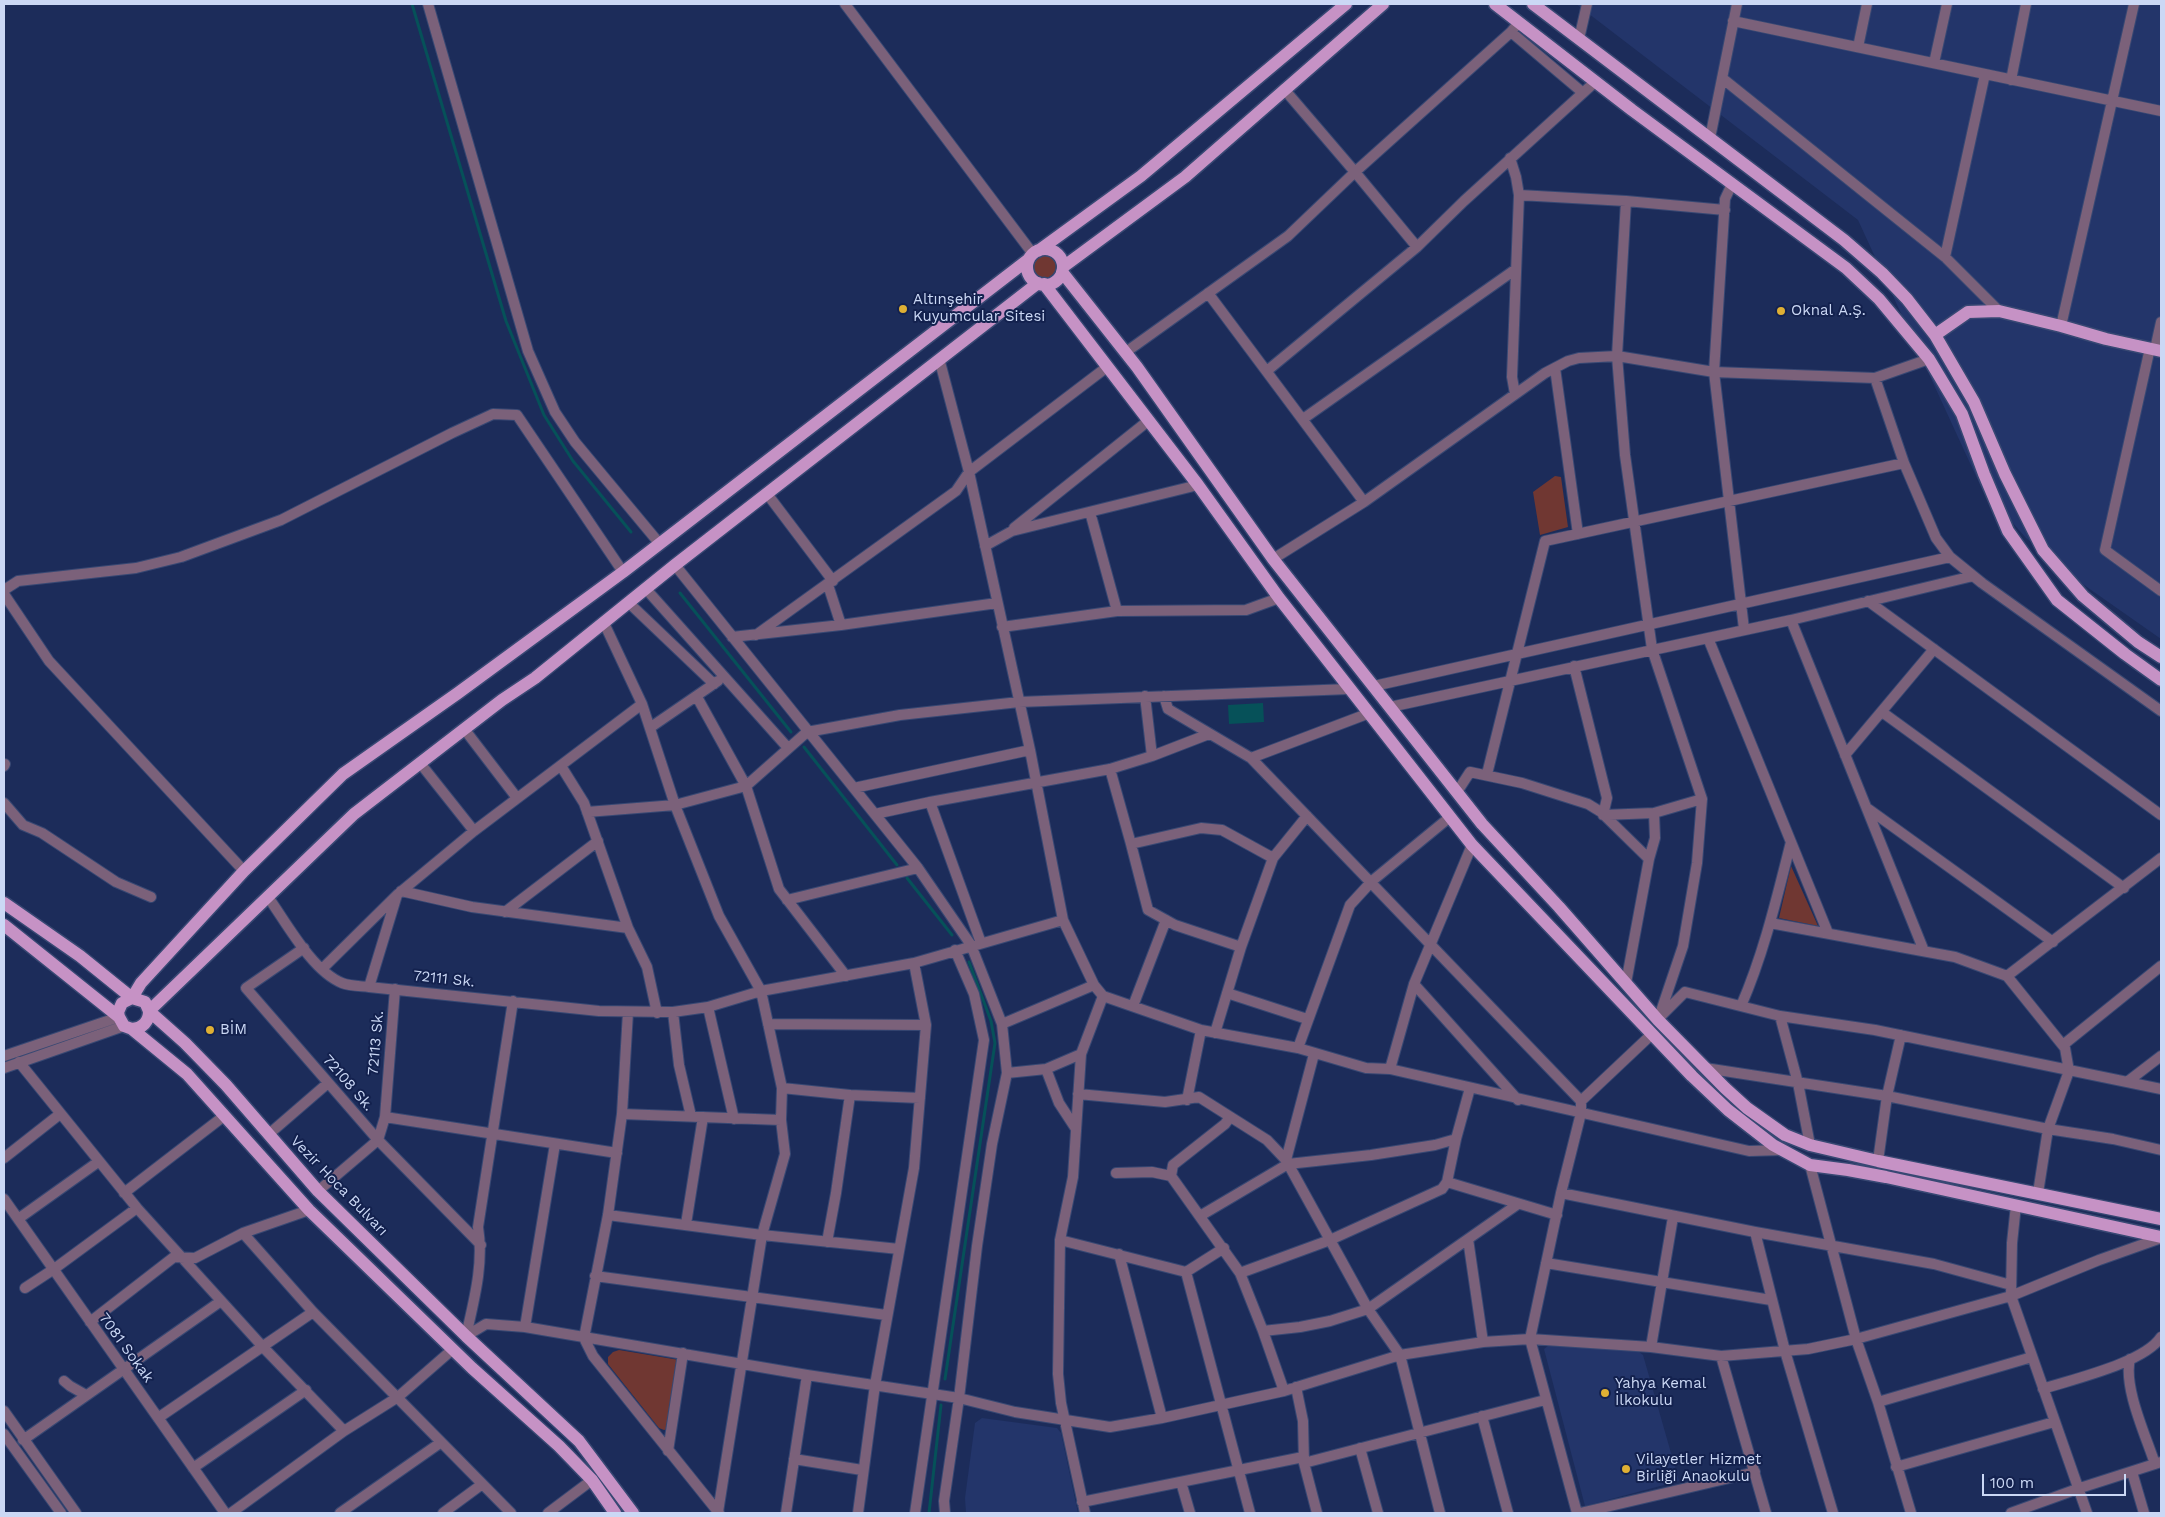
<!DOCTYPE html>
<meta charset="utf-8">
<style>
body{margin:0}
#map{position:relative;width:2165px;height:1517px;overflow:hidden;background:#1c2c5a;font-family:"Work Sans",sans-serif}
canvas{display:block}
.frame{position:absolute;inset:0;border:5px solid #cbd8f5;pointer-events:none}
.scale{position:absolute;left:1982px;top:1474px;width:144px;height:22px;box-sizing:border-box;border:2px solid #cbd8f5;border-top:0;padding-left:6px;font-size:15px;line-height:18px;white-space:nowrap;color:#cbd8f5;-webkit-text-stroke:4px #13214e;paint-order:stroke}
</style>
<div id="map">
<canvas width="2165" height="1517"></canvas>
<div class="frame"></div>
<div class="scale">100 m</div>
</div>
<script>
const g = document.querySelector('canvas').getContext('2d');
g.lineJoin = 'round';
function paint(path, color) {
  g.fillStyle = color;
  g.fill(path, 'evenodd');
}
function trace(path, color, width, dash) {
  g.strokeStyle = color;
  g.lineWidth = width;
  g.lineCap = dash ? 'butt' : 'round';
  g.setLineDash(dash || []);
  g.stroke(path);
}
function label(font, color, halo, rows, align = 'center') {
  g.font = font + ' "Work Sans",sans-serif';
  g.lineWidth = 4;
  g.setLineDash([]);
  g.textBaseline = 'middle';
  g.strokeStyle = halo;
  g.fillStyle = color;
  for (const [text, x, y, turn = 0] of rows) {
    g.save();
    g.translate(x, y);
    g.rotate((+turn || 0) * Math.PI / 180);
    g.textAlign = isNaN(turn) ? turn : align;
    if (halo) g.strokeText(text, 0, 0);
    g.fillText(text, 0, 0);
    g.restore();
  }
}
paint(new Path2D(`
 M1576,4h585v635l-87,-61 -48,-40 -45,-51 -123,-267z
 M1553,1342l85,9 5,4 36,126 -94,25 -41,-157z
 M982,1418l75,10 4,5 17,80h-112l-1,-15 10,-75z`), '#23356a');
paint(new Path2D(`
 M1032 266a12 12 0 1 1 24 0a12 12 0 1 1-24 0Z
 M1555,476l6,1 7,50 -28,8 -7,-43z
 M1791,866l27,60 -39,-8z
 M619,1350l60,10 -10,69 -5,1 -5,-2 -51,-64v-7l5,-5z`), '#703732');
paint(new Path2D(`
 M1263,703l1,19 -35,2 -1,-19z`), '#065159');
trace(new Path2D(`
 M412,4l94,317 38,94 29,46 58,71
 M680,593l111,139
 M804,747l93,118
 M907,878l45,57
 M945,1379l50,-336 -4,-22 -22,-59
 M929,1513l12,-108`), '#065159', 3);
const minor = new Path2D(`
 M428,4l100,347 27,61 20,30 84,101
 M845,4l188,250
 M1733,21l428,90
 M1511,32l71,60
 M1579,39l8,-35
 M1858,47l9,-43
 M1934,63l13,-59
 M1722,78l223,179 54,54
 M2011,80l15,-76
 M1284,89l71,83 62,75
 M1710,138l27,-134
 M1510,158l6,19 3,18 -7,182 3,17
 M1732,184l-7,15 -11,173 30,257
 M1519,195l107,6 99,9
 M1626,201l-9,155 8,99 27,194 50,150 -5,64 -14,83 -25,74
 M1945,257l40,-183
 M1208,293l156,209
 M2061,326l73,-322
 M2150,348l-45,202 56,41
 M2155,349l6,-27
 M1126,352l162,-116 67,-64 156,-140 8,-10
 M940,362l29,110 61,278 33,170 31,65 9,11 98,34 97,18 68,20 24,1 359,82 34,-1
 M1555,368l23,166
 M1268,370l149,-123 47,-46 131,-119
 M1875,378l29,85 32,75 14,19 32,26 179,128
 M1303,419l213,-150
 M768,495l65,86
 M1090,512l27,99
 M1014,528l134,-107
 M985,546l27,-15 186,-46
 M1273,559l91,-57 181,-129 23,-12 11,-3 38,-2 97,16 161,6 54,-19
 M675,565l243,303 53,77 31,79 5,49 -15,71 -15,102 -18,152 -15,103 1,12
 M828,585l13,40
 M646,589l142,159
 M4,590l14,-9 118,-13 45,-11 100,-37 171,-87 41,-19 24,1 106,157
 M4,594l45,67 195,210
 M1868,601l293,214
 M629,603l85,81
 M1791,620l133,331
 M604,623l38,81 33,101 44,111 42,75 21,97 -1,32 4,34 -23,81 -44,277
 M1002,627l115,-16 129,-1 33,-12
 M756,635l200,-144 13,-19 138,-105
 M732,637l109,-12 156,-22
 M1708,638l120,295
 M1574,666l33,132 -4,17 51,-2 48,-14
 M1374,686l576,-129
 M1145,696l7,60
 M1164,696l4,13 83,49 330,343
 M697,697l49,89 33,103 67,87
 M1390,707l401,-87 182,-44
 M1882,712l242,176
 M651,727l67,-46
 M465,730l52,68
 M1845,755l89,-106
 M1251,758l116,-44
 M420,763l54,68
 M4,766l1,-2
 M561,766l23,37 44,125 19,39 10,46
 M1110,769l21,75 70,-16 21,2 51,28
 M1487,774l58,-233 359,-78
 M854,788l176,-38
 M1457,792l13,-20 52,11 66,21 13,8 48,47
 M930,802l51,141
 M4,803l19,22 19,8 74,49 35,15
 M1867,808l186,134
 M587,812l88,-7 71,-19 61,-54 93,-17 119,-13 330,-13
 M875,814l55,-12 180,-33 42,-13 57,-22
 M1131,844l17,66 27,15 66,22
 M401,891l71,16 156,21
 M268,897c18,25 44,74 74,86 8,3 18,3 27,4l230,24 74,1 35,-5 53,-16 153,-28 149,-43
 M787,900l131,-32
 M505,912l93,-71
 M1770,923l185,34 52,19 58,72 4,23 -21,58 -10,64
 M304,948l-58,40 132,152 103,105
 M322,969l76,-75 76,-63 168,-127
 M2007,976l154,-118
 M1626,983l23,-124 6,-21 -1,-25
 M1414,984l104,116
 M369,987l28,-92
 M1227,993l80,26
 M1103,996l-22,58 -8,123 -13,63 126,32
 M1133,1006l33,-86
 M1741,1006c23,-53 36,-109 50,-164
 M708,1007l26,112
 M628,1012l-6,102 -14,101 -24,123 9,18 126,157
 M673,1012l6,53 12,51
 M1780,1016l18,67 12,62
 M1660,1017l25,-25 95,24 95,14 286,59
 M768,1024l158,1
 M1002,1024l92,-39
 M1215,1033l26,-86 32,-89 34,-42
 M2063,1045l98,-79
 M1298,1048l52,-143 22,-24 78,-64
 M4,1056l115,-39
 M19,1062l118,146 126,139 81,84
 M4,1068l120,-42
 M1705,1068l182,28 161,33 65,10 48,11
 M1046,1069l35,-15
 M1390,1069l24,-85 58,-139
 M1007,1073l39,-4 13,34 17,26
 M2127,1082l34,-26
 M782,1088l68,7
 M1078,1094l87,8 34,-5 68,43 19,20 82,149 32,46 40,158
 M1187,1100l14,-70
 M622,1114l159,6
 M385,1117l232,36
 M269,1134l59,-51
 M4,1158l56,-44
 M1286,1160l28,-106
 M1878,1161l9,-65 14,-61
 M1810,1165l46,174 22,63 33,111
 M1116,1173l36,-1 19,4 2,-11 52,-41 5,-7
 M1171,1176l69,97 23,58
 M1447,1182l110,33
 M318,1191l60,-51 7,-23 10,-128
 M124,1193l100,-77
 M1561,1193l194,39 179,32 77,21
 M4,1199l221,314
 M2016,1205l-4,38 -1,53 76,217
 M608,1215l154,20 137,14
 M1200,1216l88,-52 83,-9 64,-10 21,-6
 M18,1219l80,-57
 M686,1224l17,-107
 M1755,1232l30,119 48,162
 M243,1233l70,79 198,201
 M1468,1239l15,103
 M1060,1240l-2,134 3,29 24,110
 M827,1242l9,-49 14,-98 70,3
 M1224,1248l-38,24 64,241
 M1119,1254l43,164
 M1546,1263l225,37
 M1240,1273l90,-33 112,-51 5,-7 9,-43 14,-51
 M595,1276l291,39
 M25,1288l29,-19 83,-61
 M90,1322l84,-65 21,1 48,-25 66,-23
 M525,1327l30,-183
 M466,1336l20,-12 39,3 282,48 152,23 56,14 95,15 52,-9 122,-27 116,-36 83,-13 47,-3 121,8 70,9 87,-7 48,-10 155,-43 88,-36 62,-22
 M466,1336c8,-36 18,-72 12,-109l35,-226
 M1651,1347l22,-130
 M1721,1356l45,157
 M2130,1359c-7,28 16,77 25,105
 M64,1381l6,5 16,9
 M1296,1387l7,34 1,42 13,50
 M2043,1389c30,-10 101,-26 118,-52
 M1284,1391l-21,-60 37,-4 30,-6 38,-12 150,-105
 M1878,1402l154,-45
 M4,1411l72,102
 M1482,1416l26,97
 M158,1418l155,-106
 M4,1434l57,79
 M23,1440l198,-139
 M1360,1448l18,65
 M668,1451l15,-98
 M794,1459l68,11
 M1304,1463l241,-63
 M1896,1467l158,-45
 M193,1468l113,-78
 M2132,1472l12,41
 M1181,1482l9,31
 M1082,1502l221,-45
 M231,1513l113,-82 54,-34 55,-48
 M340,1513l100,-70
 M443,1513l38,-28
 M548,1513l44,-33
 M786,1513l21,-138
 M858,1513l17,-128 39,-217 12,-143 -12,-62
 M915,1513l69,-473 -10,-46 -19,-44
 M1577,1513l-47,-174 31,-146 20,-80v-12l71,-67
 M1580,1513l175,-41
 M2011,1513l69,-25 81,-26`);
const major = new Path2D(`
 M1495,4l137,106 214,158 33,31 50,60 33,55 22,60 24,57 49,69 68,54 36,26
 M1533,4l311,236 38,33 25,26 28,36 39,67 31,72 38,76 40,46 55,46 23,15
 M1027 267a18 18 0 1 1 36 0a18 18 0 1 1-36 0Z
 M1038,251l103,-75 205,-172
 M1063,267l122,-90 198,-173
 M1062,272l75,95 136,192 209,265 77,83 99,113 67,68 22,20 38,27 25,10 68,16 283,58
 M1044,284l154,201 81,113 193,247 220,231 36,34 45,35 37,20 38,5 38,7 275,60
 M1935,335l33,-23 31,-1 62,15 45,13 55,12
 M4,903l76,53 52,42 13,4 4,9 36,32 41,42 92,106 148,145 113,105 54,72
 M4,925l115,92 5,9 8,3 55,45 122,136 163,158 87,78 33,34 23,33
 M119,1017l-1,-5 4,-9 10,-5 9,-15 103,-112 99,-97 115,-81 165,-121 406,-313
 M132,1029c11,-1 17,-7 17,-18l205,-197 148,-114 33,-22 140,-113 363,-282`);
trace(minor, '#384873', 12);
trace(major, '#384873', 15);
trace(minor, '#7b617a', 10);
trace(major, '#c692c5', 12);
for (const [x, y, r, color] of [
 [903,309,5,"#dfb034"],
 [1781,311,5,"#dfb034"],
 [210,1030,5,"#dfb034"],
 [1605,1393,5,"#dfb034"],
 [1626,1469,5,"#dfb034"]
]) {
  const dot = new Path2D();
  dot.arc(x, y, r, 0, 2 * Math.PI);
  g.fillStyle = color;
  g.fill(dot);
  trace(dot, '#13214e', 2);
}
label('15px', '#cbd8f5', '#13214e', [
 ["Altınşehir",913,300],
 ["Kuyumcular Sitesi",913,317],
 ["Oknal A.Ş.",1791,311],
 ["BİM",220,1030],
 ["Yahya Kemal",1615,1384],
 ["İlkokulu",1615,1401],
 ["Vilayetler Hizmet",1636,1460],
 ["Birliği Anaokulu",1636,1477]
], 'left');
label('15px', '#cbd8f5', '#13214e', [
 ["72111 Sk.",444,979,6],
 ["72113 Sk.",376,1043,-85],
 ["72108 Sk.",348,1083,49],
 ["Vezir Hoca Bulvarı",339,1186,46],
 ["7081 Sokak",126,1348,54]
]);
</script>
